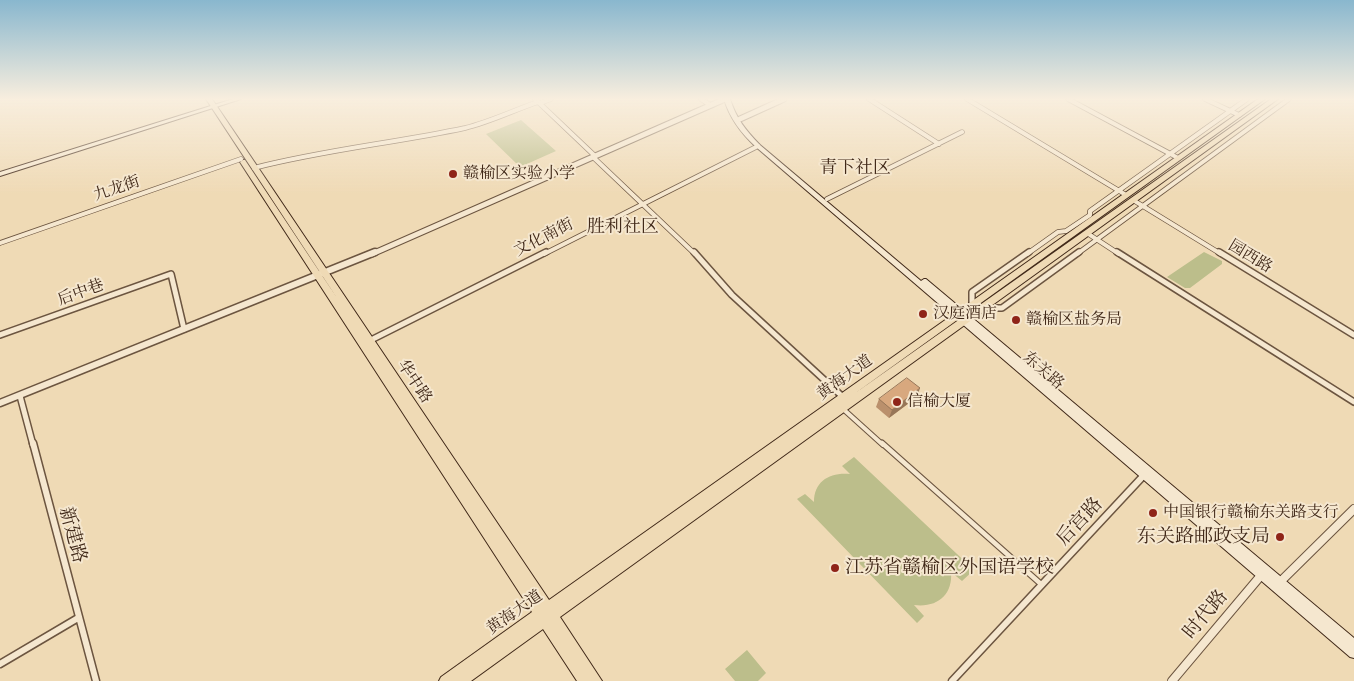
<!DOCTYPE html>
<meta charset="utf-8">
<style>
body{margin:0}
canvas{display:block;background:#efdab5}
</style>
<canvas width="1354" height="681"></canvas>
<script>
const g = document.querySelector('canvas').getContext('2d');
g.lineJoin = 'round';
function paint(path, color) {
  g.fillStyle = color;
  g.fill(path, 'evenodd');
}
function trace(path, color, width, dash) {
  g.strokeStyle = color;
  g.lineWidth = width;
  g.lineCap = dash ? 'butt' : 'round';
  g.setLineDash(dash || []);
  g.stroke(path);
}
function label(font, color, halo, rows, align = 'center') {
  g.font = font + ' "IM FELL French Canon","Noto Serif SC",serif';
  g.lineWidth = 4;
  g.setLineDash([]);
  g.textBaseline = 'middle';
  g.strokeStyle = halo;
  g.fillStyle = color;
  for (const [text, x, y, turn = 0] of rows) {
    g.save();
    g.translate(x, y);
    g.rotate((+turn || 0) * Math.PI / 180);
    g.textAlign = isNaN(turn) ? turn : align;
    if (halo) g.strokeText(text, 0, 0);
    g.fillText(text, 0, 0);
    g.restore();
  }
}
paint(new Path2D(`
 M521,120l35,31 -36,16 -34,-33z
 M1204,252l18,9v3l-32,24h-5l-18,-11z
 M854,457l120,113 -12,11 -11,-9c2,23 -14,36 -37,33l10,11 -7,7 -120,-124 8,-5 9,8c0,-21 16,-30 36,-28l-8,-8z
 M747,650l19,23 -8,8h-23l-10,-12z`), '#bcbe8b');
const pedestrianFar1 = new Path2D(`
 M842,408l41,37`);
const pedestrian = new Path2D(`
 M882,443l160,142`);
const minorFar2 = new Path2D(`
 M535,99l60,57
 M701,99l9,6
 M869,99l70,45
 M967,99l159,96
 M1068,99l110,59
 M1205,99l34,16
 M540,103l11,-4
 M593,157l102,97
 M254,168c69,-18 141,-25 211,-40 25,-6 49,-18 73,-26
 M827,199l135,-67
 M1133,200l88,54
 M1087,233l32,21
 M0,243l241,-84
 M544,254l214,-108
 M1027,254l31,-22 8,-1 24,-16v-4l157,-112
 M1077,254l212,-155`);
const minorFar1 = new Path2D(`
 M694,252l38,43 112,103
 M1117,252l237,150
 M1219,252l135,83
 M972,305v-13l57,-40
 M983,308h19l77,-56
 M0,335l171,-61 13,55
 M369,341l177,-89
 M20,396l13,49`);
const minor = new Path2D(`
 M33,443l63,238
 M0,664l78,-46
 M952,681l194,-208`);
const tertiaryFar2 = new Path2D(`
 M740,119l44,-20
 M372,254l353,-155`);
const tertiaryFar1 = new Path2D(`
 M0,403l375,-151`);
const tertiary = new Path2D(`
 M1280,582l74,-73
 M1172,681l91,-108`);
const secondary = new Path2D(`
 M233,99h8l-241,77v-4z
 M724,99h6c6,19 16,32 30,46l161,136 3,-2h2l428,359v20l-4,-1 -594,-510c-15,-14 -26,-28 -32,-48z`);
const primary = new Path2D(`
 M206,99h6l337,501 709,-501h7l-411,295 417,-295h7l-718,518 42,64h-25l-34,-52 -72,52h-32l2,-4 91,-65 -292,-450 3,-2h2l92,138z`);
trace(pedestrianFar1, '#6c5540', 6);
trace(pedestrian, '#6c5540', 7);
trace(minorFar2, '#6c5540', 5.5);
trace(minorFar1, '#6c5540', 8);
trace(minor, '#6c5540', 9);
trace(tertiaryFar2, '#6c5540', 7);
trace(tertiaryFar1, '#6c5540', 9);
trace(tertiary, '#6c5540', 10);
trace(secondary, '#412919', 2);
trace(primary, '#412919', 2);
trace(pedestrianFar1, '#f5e7cf', 4);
trace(pedestrian, '#f5e7cf', 4.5);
trace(minorFar2, '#f5e7cf', 4);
trace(minorFar1, '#f5e7cf', 5);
trace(minor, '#f5e7cf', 6);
trace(tertiaryFar2, '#f5e7cf', 5);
trace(tertiaryFar1, '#f5e7cf', 6);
trace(tertiary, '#f5e7cf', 8);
paint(secondary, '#f5e7cf');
paint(primary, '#efdab5');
paint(new Path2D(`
 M917,397l-28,21 -13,-11 3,-8z`), '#ba906c');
paint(new Path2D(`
 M920,388l-3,9 -28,21 3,-8z`), '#977658');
const building = new Path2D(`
 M907,378l13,10 -28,22 -13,-11z`);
paint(building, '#d8a87e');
trace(building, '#977658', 1);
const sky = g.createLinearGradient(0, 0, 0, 194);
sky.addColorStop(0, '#89b7ce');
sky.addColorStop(0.51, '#f8eede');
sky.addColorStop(1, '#f8eede00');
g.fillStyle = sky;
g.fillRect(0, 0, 1354, 194);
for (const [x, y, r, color] of [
 [453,174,5,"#8f2418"],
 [923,314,5,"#8f2418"],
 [1016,320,5,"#8f2418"],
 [897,402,5,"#8f2418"],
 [1153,513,5,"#8f2418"],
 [1280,537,5,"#8f2418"],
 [835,568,5,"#8f2418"]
]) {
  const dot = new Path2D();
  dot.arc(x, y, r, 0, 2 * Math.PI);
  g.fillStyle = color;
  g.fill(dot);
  trace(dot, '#f5e7cf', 2);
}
label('16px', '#412919', '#f5e7cf', [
 ["赣榆区实验小学",463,174],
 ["汉庭酒店",933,314],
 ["赣榆区盐务局",1026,320],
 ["信榆大厦",907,402],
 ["中国银行赣榆东关路支行",1163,513]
], 'left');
label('16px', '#412919', '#f5e7cf', [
 ["九龙街",117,189,-19],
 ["文化南街",544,238,-27],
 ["园西路",1250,257,31],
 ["后中巷",81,293,-20],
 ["东关路",1043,371,41],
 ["黄海大道",845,378,-36],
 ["华中路",414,382,56],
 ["黄海大道",515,613,-35]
]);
label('18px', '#412919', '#f5e7cf', [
 ["青下社区",855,169],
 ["胜利社区",623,228]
]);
label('19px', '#412919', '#f5e7cf', [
 ["后宫路",1080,522,-47],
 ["新建路",72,535,75],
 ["时代路",1206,615,-50]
]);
label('19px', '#412919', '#f5e7cf', [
 ["东关路邮政支局",1270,537],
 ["江苏省赣榆区外国语学校",845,568,"left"]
], 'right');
</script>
